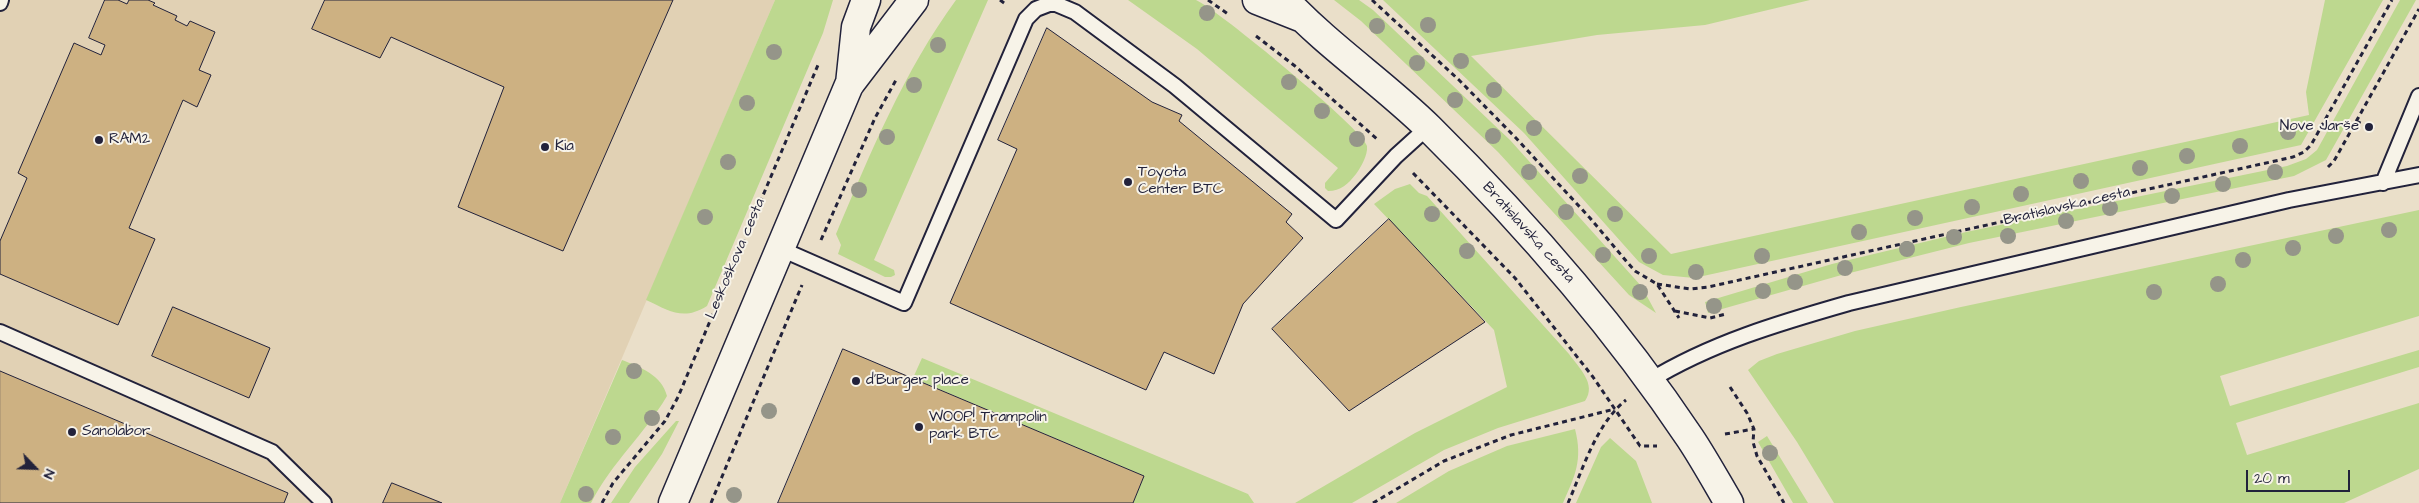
<!DOCTYPE html>
<meta charset="utf-8">
<style>
body{margin:0}
#map{position:relative;width:2419px;height:503px;overflow:hidden;background:#eadfc9;font-family:"Architects Daughter",sans-serif}
canvas{display:block}
.north{position:absolute;left:10px;top:443px;width:50px;height:50px;-webkit-text-stroke:4px #f7f3e8;paint-order:stroke;rotate:114deg;font-size:14px;font-weight:700;line-height:20px;text-align:center;color:#22223b}
.north::after{content:'';display:block;margin:auto;width:18px;height:22px;background:#22223b;clip-path:polygon(50% 0,100% 100%,50% 72%,0 100%)}
.scale{position:absolute;left:2246px;top:470px;width:104px;height:22px;box-sizing:border-box;border:2px solid #22223b;border-top:0;padding-left:6px;font-size:15px;line-height:18px;white-space:nowrap;color:#22223b;-webkit-text-stroke:4px #f7f3e8;paint-order:stroke}
</style>
<div id="map">
<canvas width="2419" height="503"></canvas>
<div class="north">N</div>
<div class="scale">20 m</div>
</div>
<script>
const g = document.querySelector('canvas').getContext('2d');
g.lineJoin = 'round';
function paint(path, color) {
  g.fillStyle = color;
  g.fill(path, 'evenodd');
}
function trace(path, color, width, dash) {
  g.strokeStyle = color;
  g.lineWidth = width;
  g.lineCap = dash ? 'butt' : 'round';
  g.setLineDash(dash || []);
  g.stroke(path);
}
function label(font, color, halo, rows, align = 'center') {
  g.font = font + ' "Architects Daughter",sans-serif';
  g.lineWidth = 4;
  g.setLineDash([]);
  g.textBaseline = 'middle';
  g.strokeStyle = halo;
  g.fillStyle = color;
  for (const [text, x, y, turn = 0] of rows) {
    g.save();
    g.translate(x, y);
    g.rotate((+turn || 0) * Math.PI / 180);
    g.textAlign = isNaN(turn) ? turn : align;
    if (halo) g.strokeText(text, 0, 0);
    g.fillText(text, 0, 0);
    g.restore();
  }
}
paint(new Path2D(`
 M0,0h775l-215,503h-560z`), '#e1d1b4');
paint(new Path2D(`
 M775,0h58l-10,33 -116,273c-24,15 -37,5 -61,-6z
 M956,0h32l-114,260 20,10 1,5 -4,2h-6l-47,-23 3,-9 -5,-11c34,-80 68,-163 120,-234z
 M1128,0c14,0 58,0 68,0 21,9 168,130 171,146 1,9 -6,21 -11,28 -8,10 -15,17 -28,17l-3,-3v-5l13,-15 -141,-119z
 M1334,0h25l14,10 137,130 132,147 14,26 -27,-18 -131,-143 -137,-131z
 M1383,0h427l-105,25 -108,10 -126,21 200,198 638,-139 -3,-23 19,-92h58l-82,145 -607,133 -31,-3 -24,-13 -115,-129z
 M2400,0h16l-90,160 -32,16 -325,67 -131,33 -130,37 -3,-11 127,-38 134,-32 321,-66 19,-7 11,-9z
 M1410,184l9,9 8,3 142,158c10,14 28,30 16,47l-87,27 -54,22 -92,53h-57l120,-70 92,-46 -13,-57 -120,-126 21,-15z
 M2419,210v106l-199,60 10,30 189,-56v17l-183,56 11,32 172,-52v66l-75,34h-510l-37,-61 -49,-72 11,-9 18,-7 78,-23 106,-24z
 M922,358l326,136 6,9h-121l11,-27 -231,-98z
 M622,360c18,7 40,15 45,36 -23,39 -55,66 -76,107h-31z
 M676,421h3l-17,33 -33,49h-18l24,-36z
 M1575,429c8,31 0,47 -12,74h-167l53,-32 58,-25z
 M1767,436l41,67h-15l-35,-61z
 M1610,438l26,23 16,42h-76l25,-56z`), '#bdd88f');
const building = new Path2D(`
 M105,0h13l9,4 2,-4h19l7,3 -2,2 24,11 -2,4 12,6 3,-5 25,11 -16,38 12,5 -14,32 -14,-7 -54,128 26,11 -37,86 -118,-51v-33l27,-63 -9,-5 56,-130 27,12 4,-10 -16,-7z
 M325,0h348l-110,251 -105,-44 46,-120 -113,-50 -11,21 -68,-29z
 M1047,28l105,74 30,13 -3,6 113,93 -6,8 17,16 -60,66 -29,70 -50,-22 -18,38 -196,-87 67,-154 -19,-9z
 M1389,219l96,103 -136,89 -77,-82z
 M173,307l97,41 -21,50 -97,-42z
 M843,349l301,127 -11,27h-355z
 M0,371l288,122 -4,10h-284z
 M392,483l50,20h-59z`);
paint(building, '#cdb182');
trace(building, '#22223b', 1);
const lane = new Path2D(`
 M0,3l1,-3
 M2383,183l36,-87
 M781,249l123,54 122,-284 10,-10 13,-5h7l19,8 100,74 161,134 60,-64 32,-29
 M0,332l272,120 52,51
 M1649,381c62,-38 130,-58 200,-78l440,-103 130,-25`);
const secondary = new Path2D(`
 M1257,0l43,17
 M1285,0c44,47 98,83 144,128 96,95 186,198 261,310 14,21 26,43 39,65
 M850,84l6,-57 10,-27
 M673,503l176,-418 65,-85`);
trace(lane, '#22223b', 18);
trace(secondary, '#22223b', 31);
trace(new Path2D(`
 M1000,0l7,5
 M1208,0l20,14
 M1372,0l87,80 56,57 75,81 37,44 8,9 22,13 22,34
 M1256,36l39,30 82,73
 M2356,121l18,8
 M2328,167l6,-6 85,-152
 M1413,173l102,105 78,99 47,69h17
 M821,240l54,-122 21,-38
 M1657,284l33,5 18,-2 585,-130 11,-5 7,-7 81,-145
 M1675,311l35,7 16,-4
 M1730,387l17,26 7,16 -1,13 4,14 27,47
 M1725,434l29,-5
 M602,503l11,-20 52,-62 13,-24 140,-332
 M711,503l91,-218
 M1373,503l71,-42 67,-26 104,-26
 M1568,503c15,-34 28,-79 58,-103`), '#22223b', 3, [5, 4]);
trace(lane, '#f7f3e8', 14);
trace(secondary, '#f7f3e8', 28);
g.fillStyle = '#959589';
for (const [x, y] of [
 [1207,13],
 [1428,25],
 [1377,26],
 [938,45],
 [774,52],
 [1461,61],
 [1417,63],
 [1289,82],
 [914,85],
 [1494,90],
 [1455,100],
 [747,103],
 [1322,111],
 [1534,128],
 [2288,132],
 [1493,136],
 [887,137],
 [1357,139],
 [2240,146],
 [2187,156],
 [728,162],
 [2140,168],
 [1529,172],
 [2275,172],
 [1580,176],
 [2081,181],
 [2223,184],
 [859,190],
 [2021,194],
 [2172,196],
 [1972,207],
 [2110,208],
 [1566,212],
 [1432,214],
 [1615,214],
 [705,217],
 [1915,218],
 [2066,221],
 [2389,230],
 [1859,232],
 [2008,236],
 [2336,236],
 [1954,237],
 [2293,248],
 [1907,249],
 [1467,251],
 [1603,255],
 [1649,256],
 [1762,256],
 [2243,260],
 [1845,268],
 [1696,272],
 [1795,282],
 [2218,284],
 [1763,291],
 [1640,292],
 [2154,292],
 [1714,306],
 [634,371],
 [769,411],
 [652,418],
 [613,437],
 [1770,453],
 [586,494],
 [734,495]
]) {
  g.beginPath();
  g.arc(x, y, 8, 0, 2 * Math.PI);
  g.fill();
}
for (const [x, y, r, color] of [
 [2369,127,5,"#22223b"],
 [99,140,5,"#22223b"],
 [545,147,5,"#22223b"],
 [1128,182,5,"#22223b"],
 [856,381,5,"#22223b"],
 [919,427,5,"#22223b"],
 [72,432,5,"#22223b"]
]) {
  const dot = new Path2D();
  dot.arc(x, y, r, 0, 2 * Math.PI);
  g.fillStyle = color;
  g.fill(dot);
  trace(dot, '#f7f3e8', 2);
}
label('15px', '#22223b', '#f7f3e8', [
 ["Nove Jarše",2359,127,"right"],
 ["RAM2",109,140],
 ["Kia",555,147],
 ["Toyota",1138,173],
 ["Center BTC",1138,190],
 ["d'Burger place",866,381],
 ["WOOP! Trampolin",929,418],
 ["park BTC",929,435],
 ["Sanolabor",82,432]
], 'left');
label('15px', '#22223b', '#f7f3e8', [
 ["Bratislavska cesta",2067,207,-13],
 ["Bratislavska cesta",1528,233,48],
 ["Leskoškova cesta",736,259,-67]
]);
</script>
